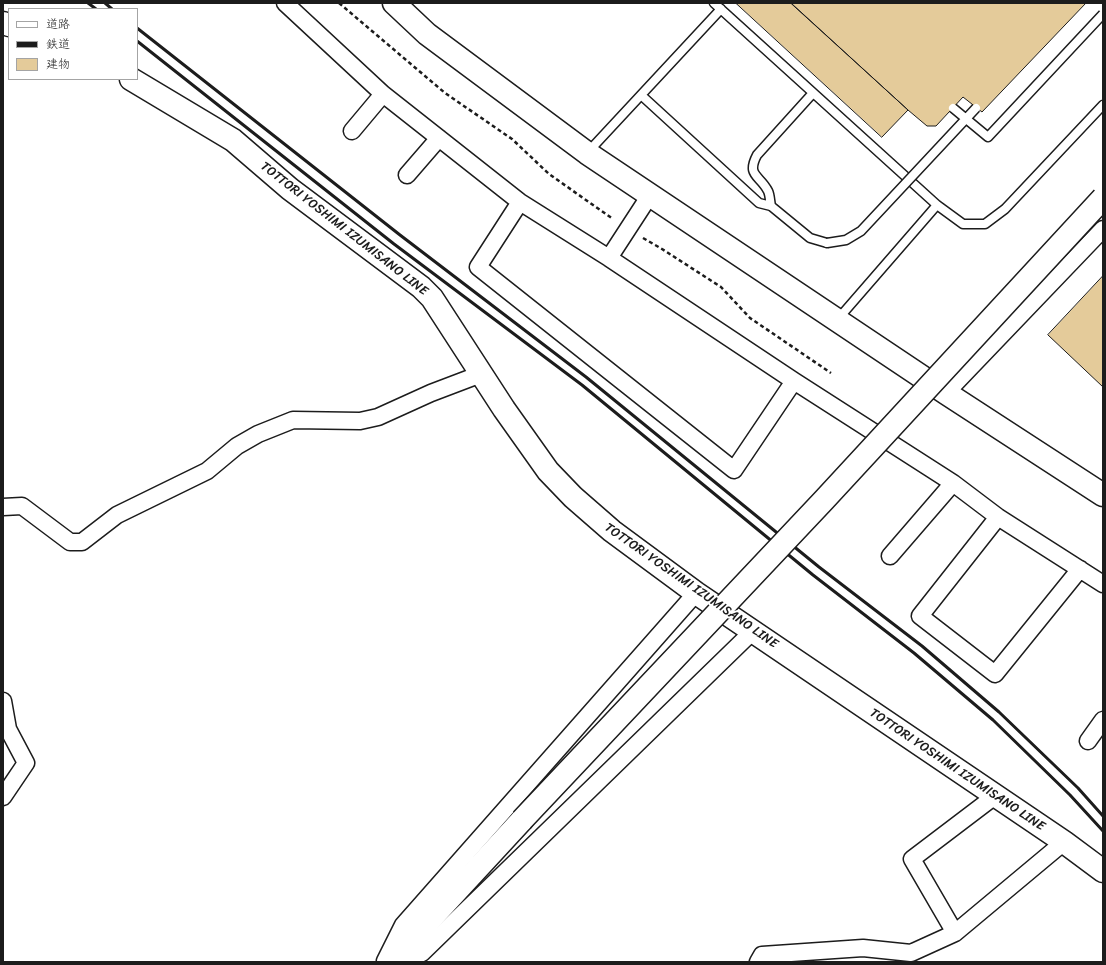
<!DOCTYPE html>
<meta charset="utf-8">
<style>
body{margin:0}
#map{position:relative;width:1106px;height:965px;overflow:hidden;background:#fff;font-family:Sriracha,"Klee One",sans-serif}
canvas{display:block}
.frame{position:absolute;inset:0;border:4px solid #1c1c1c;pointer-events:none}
.legend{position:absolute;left:8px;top:8px;width:130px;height:72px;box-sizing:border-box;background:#fff;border:1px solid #a4a4a4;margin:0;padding:5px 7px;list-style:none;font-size:12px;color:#1c1c1c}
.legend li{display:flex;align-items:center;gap:8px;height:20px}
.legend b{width:20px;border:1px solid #a4a4a4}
</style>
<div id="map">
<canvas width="1106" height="965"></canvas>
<div class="frame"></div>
<ul class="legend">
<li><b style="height:5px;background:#fff"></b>道路</li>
<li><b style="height:5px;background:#1c1c1c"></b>鉄道</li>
<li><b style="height:11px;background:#e4cb9a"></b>建物</li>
</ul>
</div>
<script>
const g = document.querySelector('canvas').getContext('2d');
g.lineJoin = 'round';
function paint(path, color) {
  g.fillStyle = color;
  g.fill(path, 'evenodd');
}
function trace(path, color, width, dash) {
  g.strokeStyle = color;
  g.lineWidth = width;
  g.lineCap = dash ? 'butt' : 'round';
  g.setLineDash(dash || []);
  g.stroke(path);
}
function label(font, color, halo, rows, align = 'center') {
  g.font = font + ' Sriracha,sans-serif';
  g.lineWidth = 4;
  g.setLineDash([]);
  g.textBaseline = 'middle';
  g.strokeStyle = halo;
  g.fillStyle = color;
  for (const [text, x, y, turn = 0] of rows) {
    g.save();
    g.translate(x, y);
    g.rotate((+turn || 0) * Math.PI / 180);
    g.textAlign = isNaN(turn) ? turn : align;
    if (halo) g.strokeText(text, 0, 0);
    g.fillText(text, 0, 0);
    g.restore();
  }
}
const building = new Path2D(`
 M736,3h55l117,107 -26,27z
 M791,3h295l-104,109 -19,-15 -27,29h-9l-19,-16z
 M1103,276v111l-55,-52z`);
paint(building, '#e4cb9a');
trace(building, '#1c1c1c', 1);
const lane = new Path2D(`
 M714,3l223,202 26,19h22l20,-15 98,-104
 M641,95l118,108 12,3 39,32 17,5
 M588,152l133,-143
 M771,206c-1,-4 -1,-11 -3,-15 -8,-16 -22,-15 -11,-36l56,-62
 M838,319l99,-114`);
const street = new Path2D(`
 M285,3l98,91 137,108 89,56 185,123 159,102 45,34 105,67
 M352,131l31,-37
 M407,175l32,-37
 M520,202l-42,65 256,203 60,-89
 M609,258l41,-63
 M946,393l157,-164
 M3,507l19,-1 48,36h12l35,-27 90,-44 30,-25 21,-12 35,-14 67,1 18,-4 53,-24 50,-19
 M998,517l-78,99 75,58 85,-105
 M890,556l63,-73
 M3,701l5,28 18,34 -23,34
 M1088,741l15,-21
 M955,933l-43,-74 83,-63
 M385,961l18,-36 293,-332
 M405,962l17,-9 331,-322
 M758,962l4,-7 101,-7 48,5 44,-20 109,-91`);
const secondary = new Path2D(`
 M394,3l33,31 160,119 359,240 157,102
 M3,23l6,2
 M131,79l102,61 57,49 131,98 11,11 72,111 44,62 25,26 39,34 84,62 368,249 39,29
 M391,962l131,-142`);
trace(lane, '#1c1c1c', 11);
trace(street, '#1c1c1c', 19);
trace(secondary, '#1c1c1c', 25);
trace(new Path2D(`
 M339,3l106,90 67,46 37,35 64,45
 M643,238l19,11 59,38 29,31 81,55`), '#1c1c1c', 2.5, [4, 3]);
trace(lane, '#fff', 8);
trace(street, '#fff', 16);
trace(secondary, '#fff', 22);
trace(new Path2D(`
 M88,3l8,6
 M105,3l7,6
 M137,28l263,207 186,142 233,190 103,79 77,66 79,76 25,28
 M137,41l257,203 188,141 231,190 101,78 79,67 77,75 33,36`), '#1c1c1c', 3);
const laneBridge = new Path2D(`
 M953,108l35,29 115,-123
 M827,243l19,-3 15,-9 115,-123`);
const secondaryBridge = new Path2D(`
 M522,820l302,-320 279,-302`);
trace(laneBridge, '#1c1c1c', 11, []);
trace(secondaryBridge, '#1c1c1c', 25, []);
trace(laneBridge, '#fff', 8);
trace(secondaryBridge, '#fff', 22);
label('13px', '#1c1c1c', '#fff', [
 ["TOTTORI YOSHIMI IZUMISANO LINE",344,229,38],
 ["TOTTORI YOSHIMI IZUMISANO LINE",691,586,35],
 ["TOTTORI YOSHIMI IZUMISANO LINE",957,770,34]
]);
</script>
